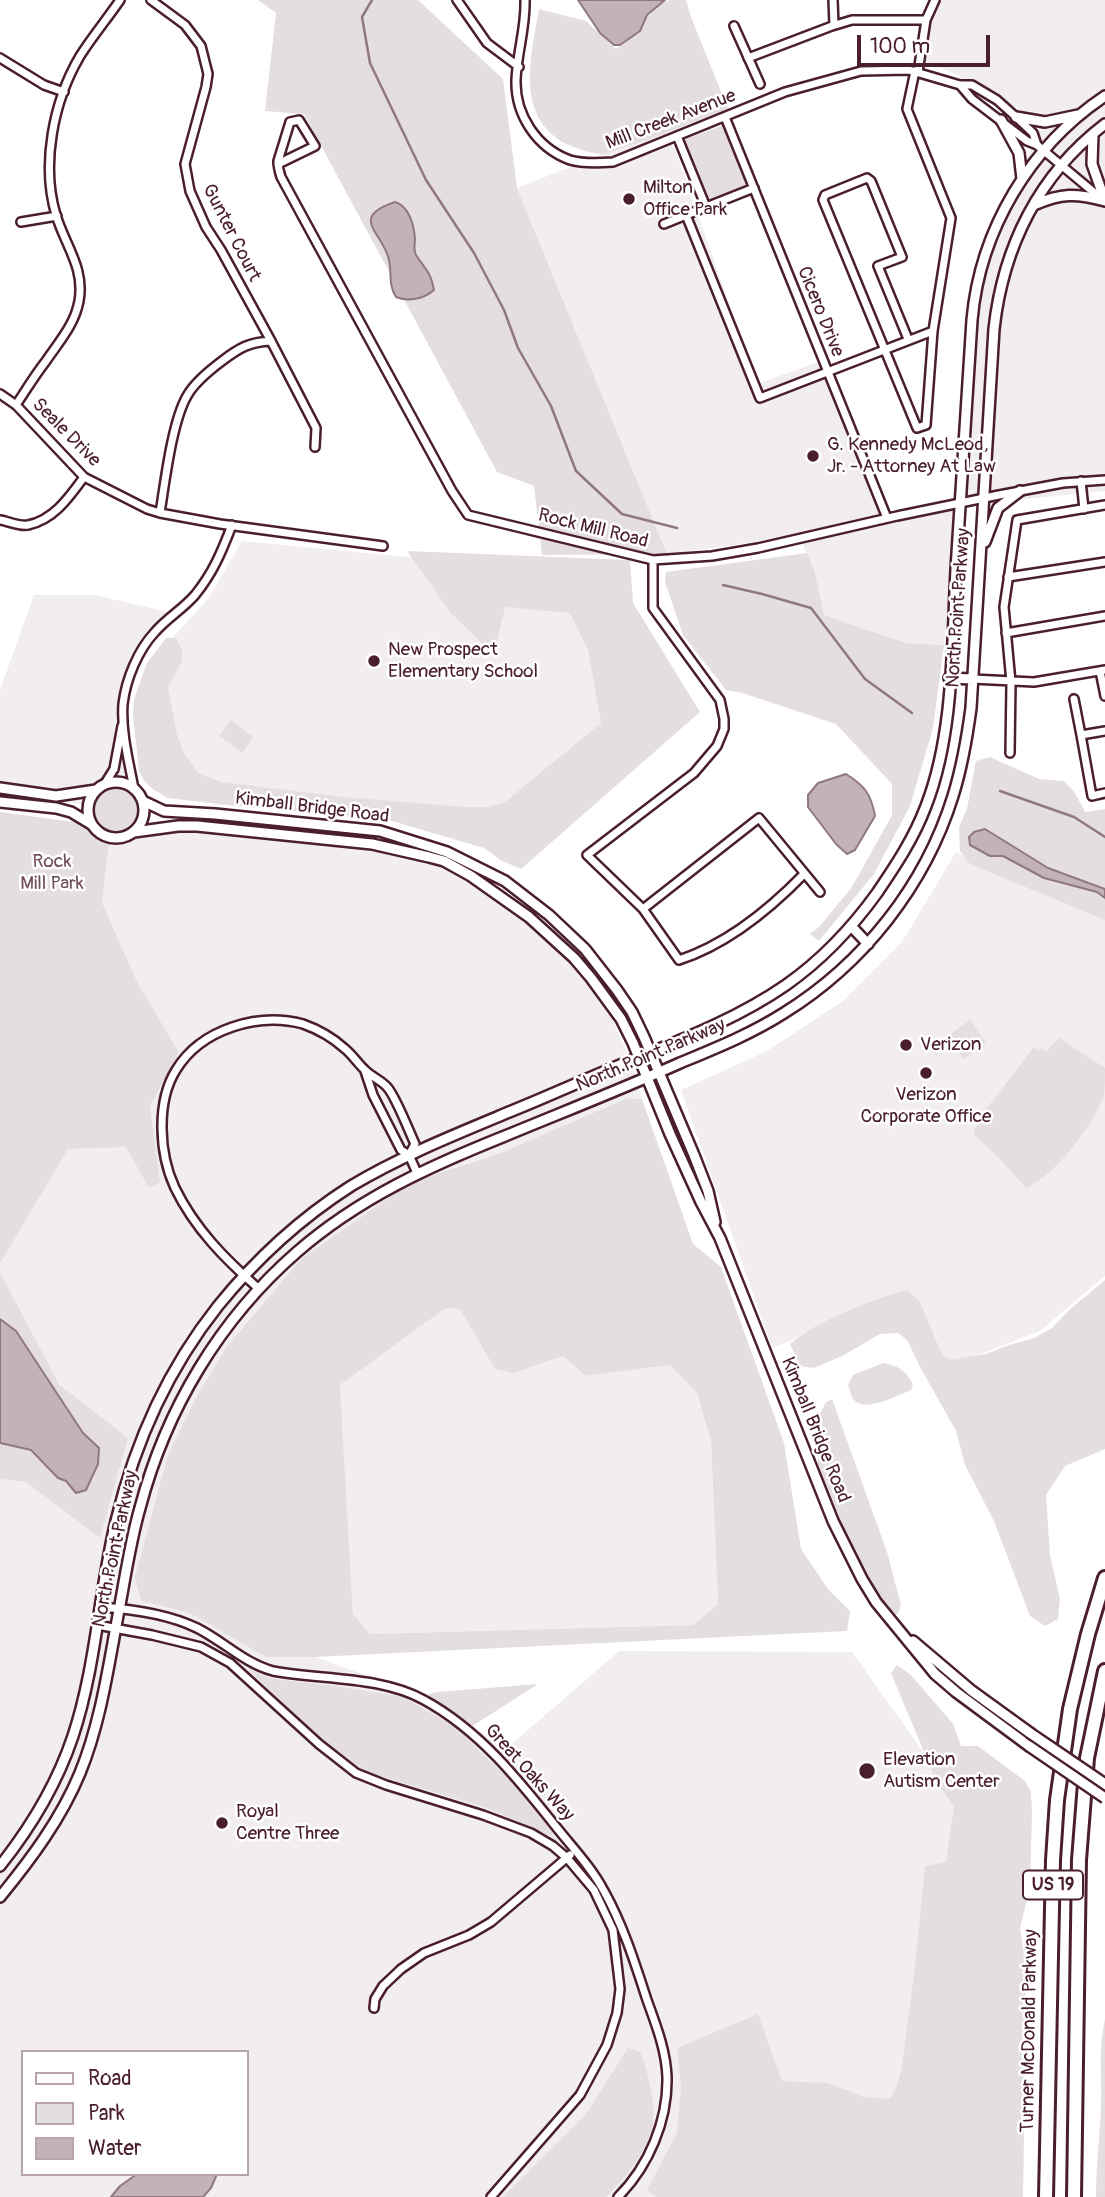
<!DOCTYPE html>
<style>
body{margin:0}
#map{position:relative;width:1105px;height:2197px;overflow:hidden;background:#fff;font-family:Pangolin,sans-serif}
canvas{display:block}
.legend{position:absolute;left:21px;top:2050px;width:228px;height:126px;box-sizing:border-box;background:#fff;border:2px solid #b7a5aa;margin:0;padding:9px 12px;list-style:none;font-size:21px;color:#4a1f2b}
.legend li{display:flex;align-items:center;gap:14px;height:35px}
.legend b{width:35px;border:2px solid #b7a5aa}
.scale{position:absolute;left:857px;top:35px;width:133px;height:32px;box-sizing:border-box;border:4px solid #4a1f2b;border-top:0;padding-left:9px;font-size:21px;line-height:24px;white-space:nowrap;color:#4a1f2b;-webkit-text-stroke:5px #fff;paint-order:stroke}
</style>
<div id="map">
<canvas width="1105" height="2197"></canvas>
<ul class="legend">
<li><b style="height:9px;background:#fff"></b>Road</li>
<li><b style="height:19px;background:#e5dee0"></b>Park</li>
<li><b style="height:19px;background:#c1b3b6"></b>Water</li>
</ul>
<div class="scale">100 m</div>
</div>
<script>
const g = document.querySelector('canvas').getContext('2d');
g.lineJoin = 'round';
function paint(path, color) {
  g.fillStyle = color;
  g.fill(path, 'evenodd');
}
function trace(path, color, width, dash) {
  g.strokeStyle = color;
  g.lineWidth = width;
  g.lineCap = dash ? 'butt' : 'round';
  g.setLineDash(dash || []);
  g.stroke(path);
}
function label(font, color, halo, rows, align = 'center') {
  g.font = font + ' Pangolin,sans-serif';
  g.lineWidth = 5;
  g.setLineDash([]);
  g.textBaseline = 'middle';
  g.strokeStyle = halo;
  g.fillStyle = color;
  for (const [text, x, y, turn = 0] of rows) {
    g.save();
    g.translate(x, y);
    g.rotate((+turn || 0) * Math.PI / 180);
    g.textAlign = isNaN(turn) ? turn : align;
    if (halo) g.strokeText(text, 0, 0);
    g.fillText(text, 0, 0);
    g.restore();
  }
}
paint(new Path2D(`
 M933,0h172v491l-146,15 -15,139 -38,-2 -82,-28 -9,-43 -16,-36 -132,18 -150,-366 86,-34 61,-21 12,19 81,232 67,-24 65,159 69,-13 16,-218 68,-166 -91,-50 -29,-11 5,-52z
 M242,541l332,32 30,162 -107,81 -338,-31 -18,-99 33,-50 34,-37z
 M34,595h61l77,18 -45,73 7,129 3,11 -8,9 38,-3 192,6 49,-1 66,37 105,71 53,119 10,35 -7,-1 -132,54 -39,12 -323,437 48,12 77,44h49l114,41 77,51 113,-98 233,1 112,157 -4,388h-960v-718l26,3 74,55 28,-99 -69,-54 -59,-112v-8l68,-115 44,-343 -88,-6 -24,-4v-106zM23,2052h224v122h-224z
 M956,852l149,65v359l-65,55 -99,38 -31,-77 -138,56 -91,-258 86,-39 76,-50 59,-59z
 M446,1308h14l54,65 49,-17 23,20 85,-11 26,28 14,48 7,163 -25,21 -323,9 -17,-20 -13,-229z`), '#f2eeef');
paint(new Path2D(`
 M258,0h160l85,79 14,109 150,366 -125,1 -8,-69 -37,-14 -193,-358 -39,-3 11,-98z
 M670,0h16l5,17 37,92c-33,12 -66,27 -100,37 -8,2 -18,8 -26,8 -10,0 -26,-6 -36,-10 -52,-28 -35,-88 -27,-135l47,12 30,28 25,-18 5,-13 16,-15z
 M723,125l26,61 -40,16 -25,-62z
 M407,551l223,9 3,43 67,109 -179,157 -19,-8 -18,-13 -99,-29 -159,-14 -58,-7 -14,-8 -9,-8 -6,-11 -6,-56 1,-16 13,-36 19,-25h10l6,12v11l-14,26 2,11 7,37 7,18 14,20 23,9 122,15 122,10h23l17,-5 96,-79 -13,-73 -18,-37 -65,-6 -11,48 -43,-42z
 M807,553l8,19 9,43 82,28 38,2 -11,83 -23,78 -36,68 -55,67 -9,-7 10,-8 32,-39 40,-72v-31l-56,-60 -97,-32 -13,-2 -43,-55 -18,-53 1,-10z
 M231,720l22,17 -11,16 -23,-17z
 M990,757l49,22 25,2 11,12 10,19 20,-3v111l-135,-56 -10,-13 -1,-24 8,-18 9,-48z
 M116,789c35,7 32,40 -6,42l-8,72 35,79 42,71 -29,53 10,76 -11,6 -23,-41 -58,2 -68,115v-452l97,13c-15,-21 -5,-33 19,-36z
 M970,1020l16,23 -22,16 -17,-22z
 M1059,1038l46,30c0,9 0,20 -1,28 -12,30 -48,79 -78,92l-27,-30 -26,-24 7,-17 54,-70 5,3 2,-2 6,3z
 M628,1098l14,1 51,145 28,23 63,176 17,106 27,40 22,22 -3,20 -532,26h-49l-77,-44 -48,-12 -6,-24 32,-119 29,-60 30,-50 75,-89 109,-76 93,-31zM446,1308l14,1 35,60 19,4 49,-17 23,20 84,-11 27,28 14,48 7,163 -25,21 -323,9 -17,-20 -13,-229z
 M0,1272l59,112 69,54 -28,100 -74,-56 -26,-3z
 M1105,1280v169l-40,17 -19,29 4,60 10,44 -2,20 -13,7 -15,-10 -36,-95 -29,-56 -9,-34 -37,-66 -12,-25 -9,-7 -18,1 -36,21 -30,13 -14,-2 -10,-22c25,-22 83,-45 117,-54l13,12 22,53 8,5 36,-6 23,-9 25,-7 18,-10 16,-17z
 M883,1363c16,3 22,7 30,21l-2,6c-12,5 -45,22 -56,11 -4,-3 -5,-11 -7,-16l5,-10z
 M832,1399l55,153 14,53 -3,9h-6l-24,-31 -25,-47 -25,-69v-15l-5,-16 3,-15 10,-19z
 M897,1665l14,10 42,49 8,22h17l47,35 6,11 1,22 -2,73 -10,41 5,33 1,51 -3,185h-367l-9,-7 30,-57 4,-45 -4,-40 81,-34 24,67 46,2 36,14 26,2c13,-19 14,-50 17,-72 8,-54 13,-107 18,-161l21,-4 8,-56 -17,-23 -46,-110z
 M248,1669l25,10 62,7 69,11 52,31 52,50 45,55 -2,3 -64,-28 -120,-36 -45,-32z
 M538,1684l-67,43 -42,-29v-4l8,-2z
 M1105,2019v178h-9c0,-31 4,-61 5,-92 1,-29 -3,-58 4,-86z
 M628,2048l12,4c8,19 17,55 12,76 -7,26 -27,51 -46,69h-103l83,-83z`), '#e5dee0');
const water = new Path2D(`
 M578,0h87l-18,15 -7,16 -20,14h-6l-14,-12z
 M395,202c14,4 19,23 20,37 0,6 -2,11 1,16 9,14 15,17 18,35 -10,9 -26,12 -38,7 -8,-12 -4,-24 -7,-37 -6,-28 -41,-42 6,-58z
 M846,774c19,12 25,20 29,42l-20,34 -8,4 -11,-10 -28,-37v-12l10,-12z
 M985,829l63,39 57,21v9l-8,-6 -53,-14 -41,-22h-13l-20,-11 -1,-8 5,-5z
 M0,1319l16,12 67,102 16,15 -1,16 -12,26 -10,3 -10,-12 -8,-3 -27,-28 -31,-7z
 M137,2174h80l-6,14 -8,9h-92l9,-11z`);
paint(water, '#c1b3b6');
trace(water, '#91787e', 2);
trace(new Path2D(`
 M372,0l-10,17 8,46 56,117 48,73 30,57 14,38 33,58 25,65 46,43 55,14
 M723,585l39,9 49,14 54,71 47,34
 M1000,791l74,26 31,20`), '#91787e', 2.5);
const minor = new Path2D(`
 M151,0l34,25 16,21 7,28 -2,13 -21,77 5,27 16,36 15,23 50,91 45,87 -1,19
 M457,0l30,43 32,24
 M525,0c1,27 -8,53 -9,80 -1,35 21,68 54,80 13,4 29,3 43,2l172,-70 76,-21 48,-1 51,15h12l25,15 19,17 17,16 4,12
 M833,0l1,25
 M734,26l26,58
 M0,58l44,27 20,7
 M748,58l84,-32 20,-6h74
 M918,72l8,-52 9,-20
 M960,85l12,14 55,42 10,4 66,55
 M725,117l162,401
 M677,136l29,71 48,-19
 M278,164l37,-18 -16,-26 -9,2 -12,39c0,6 1,10 3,16l171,314 16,24 185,45 59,-4 46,-8 139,-32 102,-21 64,-12 42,-3
 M686,215l74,183 173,-67
 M21,222l36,-6
 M664,224l42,-17
 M908,339l-30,-73 24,-9 -31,-76 -4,-3 -42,17 -2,5 94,228 9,-3 7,-94 18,-113 -44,-109 8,-38
 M0,394l16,11 68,72 63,32 13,4 60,11 163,22
 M16,405c10,-15 19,-30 30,-44 13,-19 29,-37 33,-60 6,-33 -14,-56 -23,-86 -15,-50 -3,-113 24,-159 12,-19 27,-37 40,-56
 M1081,481l3,28
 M160,513c5,-31 12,-91 27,-117 7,-13 23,-26 35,-35 17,-13 27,-19 49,-20
 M0,520c8,1 20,7 28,5 26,-5 42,-29 56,-48
 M653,560v48l67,92 4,19v10l-7,17 -23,27 -107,82 56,54 36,51c49,-16 90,-50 125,-86
 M1008,577l97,-15
 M1006,633l99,-17
 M1100,671l5,25
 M972,679l62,3 71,-12
 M1074,699l7,36
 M1105,731l-24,4 11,61 13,-3
 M1010,753l1,-71 -7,-75 13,-87 88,-15
 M104,785l10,-16 8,-43
 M134,789c-5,-27 -13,-57 -11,-85 3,-25 15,-54 32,-72 12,-14 28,-23 40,-37 18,-22 27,-44 37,-70
 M643,909l116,-91 61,74
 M365,1071l8,24 28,55 8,5 8,18
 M259,1289c-34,-30 -64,-60 -84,-101 -16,-34 -19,-86 1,-118 25,-41 82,-58 127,-46 14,5 30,14 41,24 8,6 14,16 22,23 6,6 15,9 21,16 8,8 22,44 28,57l-6,11
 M100,1607c32,2 68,7 97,21 26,13 47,35 76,43 48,9 108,5 151,29 55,30 94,79 133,128 16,20 35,40 47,63 19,34 31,72 43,109 9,25 19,50 20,77 1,43 -18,89 -49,120
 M97,1625l55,10 49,12 29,16 89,81 37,29 30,12 97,30 48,18 22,13 14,12 27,32 19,40 7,59 -3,24 -10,32 -27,50 -89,102
 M374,2008l1,-9 8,-13 18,-17 23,-16 45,-18 22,-13 79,-67`);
const tertiary = new Path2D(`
 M1016,117l29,5 33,-7
 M1001,120l18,33 3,26
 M1093,134l-1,30 13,37
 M1034,205c27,-12 42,-12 71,-4
 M985,542l13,-34 22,-17
 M949,678l23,1
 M88 810a28 28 0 1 1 56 0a28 28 0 1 1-56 0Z
 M0,788l56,8 40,-6
 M143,801l21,10 51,3 165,17 67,21 58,29 44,34 36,34 32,41 15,22 12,25 50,118 14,36 7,31
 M0,802l56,6 15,4 20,12
 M134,832l44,-6h19l175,18 57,13 15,4 27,15 58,41 45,41 17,20 30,41 12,24 37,91 31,68 19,36 113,283 29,58 14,23 59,72 21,18 73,54
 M852,927l16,17
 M913,1641l59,50 58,42
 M0,1866c31,-39 57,-82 73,-130 23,-69 26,-145 43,-215 19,-79 52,-152 102,-215 38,-47 83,-88 133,-120 52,-31 108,-53 163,-76 37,-15 74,-32 111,-47 54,-22 112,-44 161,-78 37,-26 65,-56 91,-92 19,-28 37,-55 49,-87 28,-72 26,-160 30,-237 5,-83 10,-166 16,-249 8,-90 58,-174 133,-224
 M0,1897c31,-38 61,-78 80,-124 22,-54 29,-112 40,-168 6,-33 11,-66 20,-97 26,-99 80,-189 157,-256 62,-54 133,-86 208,-116 58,-24 117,-47 175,-73 36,-15 71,-29 104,-50 79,-49 141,-127 169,-217 9,-29 14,-58 18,-88l23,-379c9,-82 45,-155 111,-205`);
const motorway = new Path2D(`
 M1046,2197l7,-337 4,-60 13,-91 18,-75 17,-56
 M1074,2197l5,-337 8,-102 18,-87`);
trace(minor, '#4a1f2b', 12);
trace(tertiary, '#4a1f2b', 14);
trace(motorway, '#4a1f2b', 18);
trace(minor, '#fff', 7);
trace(tertiary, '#fff', 9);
trace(motorway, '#fff', 12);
const tertiaryBridge = new Path2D(`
 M1030,1733l75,51
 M1029,1746l76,52`);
trace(tertiaryBridge, '#4a1f2b', 14, []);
trace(tertiaryBridge, '#fff', 9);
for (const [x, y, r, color] of [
 [629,199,7,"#4a1f2b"],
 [813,456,7,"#4a1f2b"],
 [374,661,7,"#4a1f2b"],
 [906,1045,7,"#4a1f2b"],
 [926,1073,7,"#4a1f2b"],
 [867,1771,9,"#4a1f2b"],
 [222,1823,7,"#4a1f2b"]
]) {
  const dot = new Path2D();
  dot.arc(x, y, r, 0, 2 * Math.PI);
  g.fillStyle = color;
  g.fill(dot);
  trace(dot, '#fff', 2.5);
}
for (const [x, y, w] of [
 [1053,1885,60]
]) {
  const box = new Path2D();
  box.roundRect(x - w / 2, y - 14.5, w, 29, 5);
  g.fillStyle = '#fff';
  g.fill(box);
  trace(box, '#4a1f2b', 2);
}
label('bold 18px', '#4a1f2b', null, [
 ["US 19",1053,1885]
]);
label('19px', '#4a1f2b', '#fff', [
 ["Mill Creek Avenue",671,120,-21],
 ["Gunter Court",231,233,63],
 ["Cicero Drive",820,312,68],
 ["Seale Drive",66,433,45],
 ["Rock Mill Road",593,529,14],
 ["North Point Parkway",959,608,-86],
 ["Kimball Bridge Road",312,808,7],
 ["North Point Parkway",651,1056,-23],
 ["Kimball Bridge Road",815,1430,68],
 ["North Point Parkway",116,1549,-78],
 ["Great Oaks Way",529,1773,48],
 ["Turner McDonald Parkway",1030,2031,-89]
]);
label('19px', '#4a1f2b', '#fff', [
 ["Milton",643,188],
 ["Office Park",643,210],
 ["G. Kennedy McLeod,",827,445],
 ["Jr. - Attorney At Law",827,467],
 ["New Prospect",388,650],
 ["Elementary School",388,672],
 ["Verizon",920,1045],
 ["Verizon",926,1095,"center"],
 ["Corporate Office",926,1117,"center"],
 ["Elevation",883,1760],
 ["Autism Center",883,1782],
 ["Royal",236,1812],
 ["Centre Three",236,1834]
], 'left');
label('19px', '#714f58', '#fff', [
 ["Rock",52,862],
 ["Mill Park",52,884]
]);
</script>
